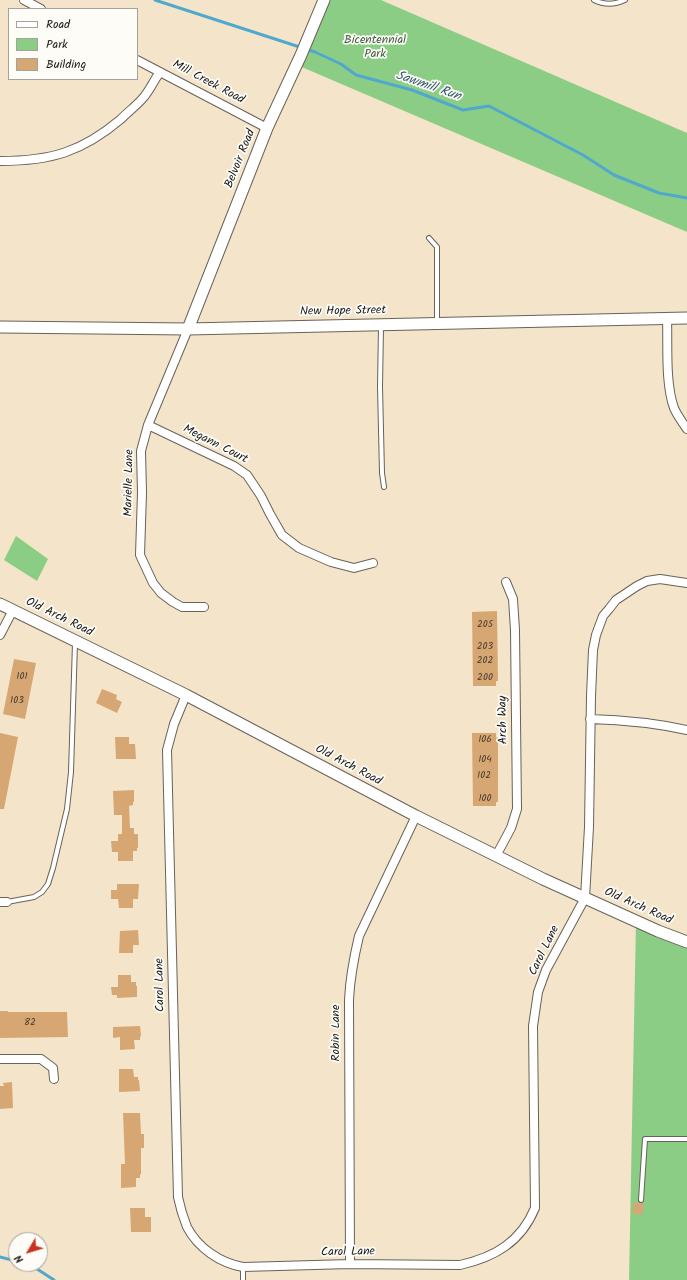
<!DOCTYPE html>
<style>
body{margin:0}
#map{position:relative;width:687px;height:1280px;overflow:hidden;background:#f4e4ca;font-family:Kalam,sans-serif}
canvas{display:block}
.legend{position:absolute;left:8px;top:8px;width:130px;height:72px;box-sizing:border-box;background:#fdfcf7;border:1px solid #a3a29f;margin:0;padding:5px 7px;list-style:none;font-size:12px;color:#1c1c1c}
.legend li{display:flex;align-items:center;gap:8px;height:20px}
.legend b{width:20px;border:1px solid #a3a29f}
.north{position:absolute;left:8px;top:1232px;width:40px;height:40px;box-sizing:border-box;background:#fdfcf7;border:1px solid #a3a29f;border-radius:50%;rotate:232deg;font-size:11px;font-weight:700;line-height:16px;text-align:center;color:#1c1c1c}
.north::after{content:'';display:block;margin:auto;width:14px;height:18px;background:#c8321e;clip-path:polygon(50% 0,100% 100%,50% 72%,0 100%)}
</style>
<div id="map">
<canvas width="687" height="1280"></canvas>
<ul class="legend">
<li><b style="height:5px;background:#fff"></b>Road</li>
<li><b style="height:11px;background:#8ccd85"></b>Park</li>
<li><b style="height:11px;background:#d7a773"></b>Building</li>
</ul>
<div class="north">N</div>
</div>
<script>
const g = document.querySelector('canvas').getContext('2d');
g.lineJoin = 'round';
function paint(path, color) {
  g.fillStyle = color;
  g.fill(path, 'evenodd');
}
function trace(path, color, width, dash) {
  g.strokeStyle = color;
  g.lineWidth = width;
  g.lineCap = dash ? 'butt' : 'round';
  g.setLineDash(dash || []);
  g.stroke(path);
}
function label(font, color, halo, rows, align = 'center') {
  g.font = font + ' Kalam,sans-serif';
  g.lineWidth = 3.5;
  g.setLineDash([]);
  g.textBaseline = 'middle';
  g.strokeStyle = halo;
  g.fillStyle = color;
  for (const [text, x, y, turn = 0] of rows) {
    g.save();
    g.translate(x, y);
    g.rotate((+turn || 0) * Math.PI / 180);
    g.textAlign = isNaN(turn) ? turn : align;
    if (halo) g.strokeText(text, 0, 0);
    g.fillText(text, 0, 0);
    g.restore();
  }
}
paint(new Path2D(`
 M324,0h57l306,133v99l-390,-167z
 M16,536l32,23 -11,22 -33,-21z
 M636,921l51,21v338h-58z`), '#8ccd85');
trace(new Path2D(`
 M155,0l160,52 26,12 15,11 56,15 51,20 26,-4 94,49 31,20 45,18 28,5
 M0,1257l16,4
 M27,1264l4,1 23,15`), '#50a8cd', 3);
paint(new Path2D(`
 M497,611l1,70h-2v5h-23l-1,-74z
 M14,659l22,4 -11,56 -22,-5z
 M102,689l15,6 -1,4 6,3 -5,11 -21,-10z
 M0,733l18,4 -14,72h-4z
 M472,733h24v4l2,1v64h-2v4h-23z
 M115,737h14v7h6l1,15h-20z
 M134,790v12h-1v3l-4,1 1,22h4v6h4v14h-1v3h-4v10h-15v-9h-6l-1,-11h7v-7h4v-19h-8l-1,-24z
 M117,884h22l-1,15h-5v9h-14l-1,-9h-7v-9h6z
 M138,930l1,15h-6v8h-14l1,-22z
 M118,975h13v7h5v4h1v11l-20,1v-3h-5l-1,-8h7z
 M0,1011h8v1h59l1,25 -68,1z
 M140,1026l1,10 -1,1v3h-6l1,9 -15,1v-13l-7,1v-11z
 M119,1069h14l1,8h4v3h1l1,11 -21,1z
 M12,1082l1,26 -13,1v-23h4l-1,-3z
 M123,1113h17l1,21h3v14h-3v27l-1,-1v4h-4v9l-15,1v-24h4z
 M633,1203h10v11h-10z
 M130,1208h15v9h6v15h-20z`), '#d7a773');
const lane = new Path2D(`
 M594,0c10,5 20,5 31,0
 M429,238l8,9v75
 M381,327l-1,60 2,86 2,14
 M7,902l27,-5 8,-5 6,-8 5,-16 14,-59 4,-37 4,-129
 M641,1200l4,-61h42
 M243,1267v13`);
const street = new Path2D(`
 M24,0l17,9
 M137,60l130,68
 M0,161c51,0 82,-9 121,-42 7,-7 16,-14 22,-21 7,-8 11,-18 17,-26
 M667,318c1,27 -2,65 7,90 3,7 8,14 13,21
 M188,329l-40,96 -7,26 1,42 -2,62 13,28 8,10 12,9 9,5h22
 M148,425l86,41 13,9 14,21 9,18 12,21 17,13 32,14 23,6 19,-5
 M0,635l13,-25
 M186,695l-12,29 -7,26 11,447c2,10 5,20 9,30 11,21 33,36 56,40l107,-3 110,1c35,-8 61,-23 75,-57l-2,-182 5,-34 8,-22 39,-72 4,-71 2,-131 2,-46 3,-15 7,-19 6,-7 7,-9 21,-14 10,-5 13,-2 27,4
 M590,719c33,1 65,4 97,11
 M496,856l15,-28 6,-19 -2,-179 -2,-31 -7,-17
 M0,902h7
 M0,1059h41l12,9 1,11
 M350,1264l-1,-264c1,-22 5,-43 10,-64l57,-120`);
const secondary = new Path2D(`
 M0,327l188,2 499,-11
 M188,329l79,-201 34,-73 23,-55
 M0,604l186,91 230,121 127,63 115,52 29,11`);
trace(lane, '#686259', 6);
trace(street, '#686259', 10);
trace(secondary, '#686259', 13);
trace(lane, '#fff', 4);
trace(street, '#fff', 8);
trace(secondary, '#fff', 11);
label('10px', '#4b3f32', null, [
 ["205",485,625],
 ["203",485,647],
 ["202",485,661],
 ["101",22,677],
 ["200",485,678],
 ["103",17,701],
 ["106",485,740],
 ["104",485,760],
 ["102",484,776],
 ["100",485,799],
 ["82",30,1023]
]);
label('12px', '#435a41', '#fdfcf7', [
 ["Bicentennial",375,41],
 ["Park",375,55]
]);
label('12px', '#1c1c1c', '#fdfcf7', [
 ["Mill Creek Road",208,83,28],
 ["Belvoir Road",241,159,-68],
 ["New Hope Street",343,312,-1],
 ["Megann Court",215,445,27],
 ["Marielle Lane",130,483,-89],
 ["Old Arch Road",59,618,26],
 ["Arch Way",504,720,-91],
 ["Old Arch Road",348,766,28],
 ["Old Arch Road",638,907,24],
 ["Carol Lane",545,951,-64],
 ["Carol Lane",161,985,-91],
 ["Robin Lane",337,1033,-90],
 ["Carol Lane",348,1253,-1]
]);
label('italic 13px', '#335b6c', '#fdfcf7', [
 ["Sawmill Run",428,87,19]
]);
</script>
